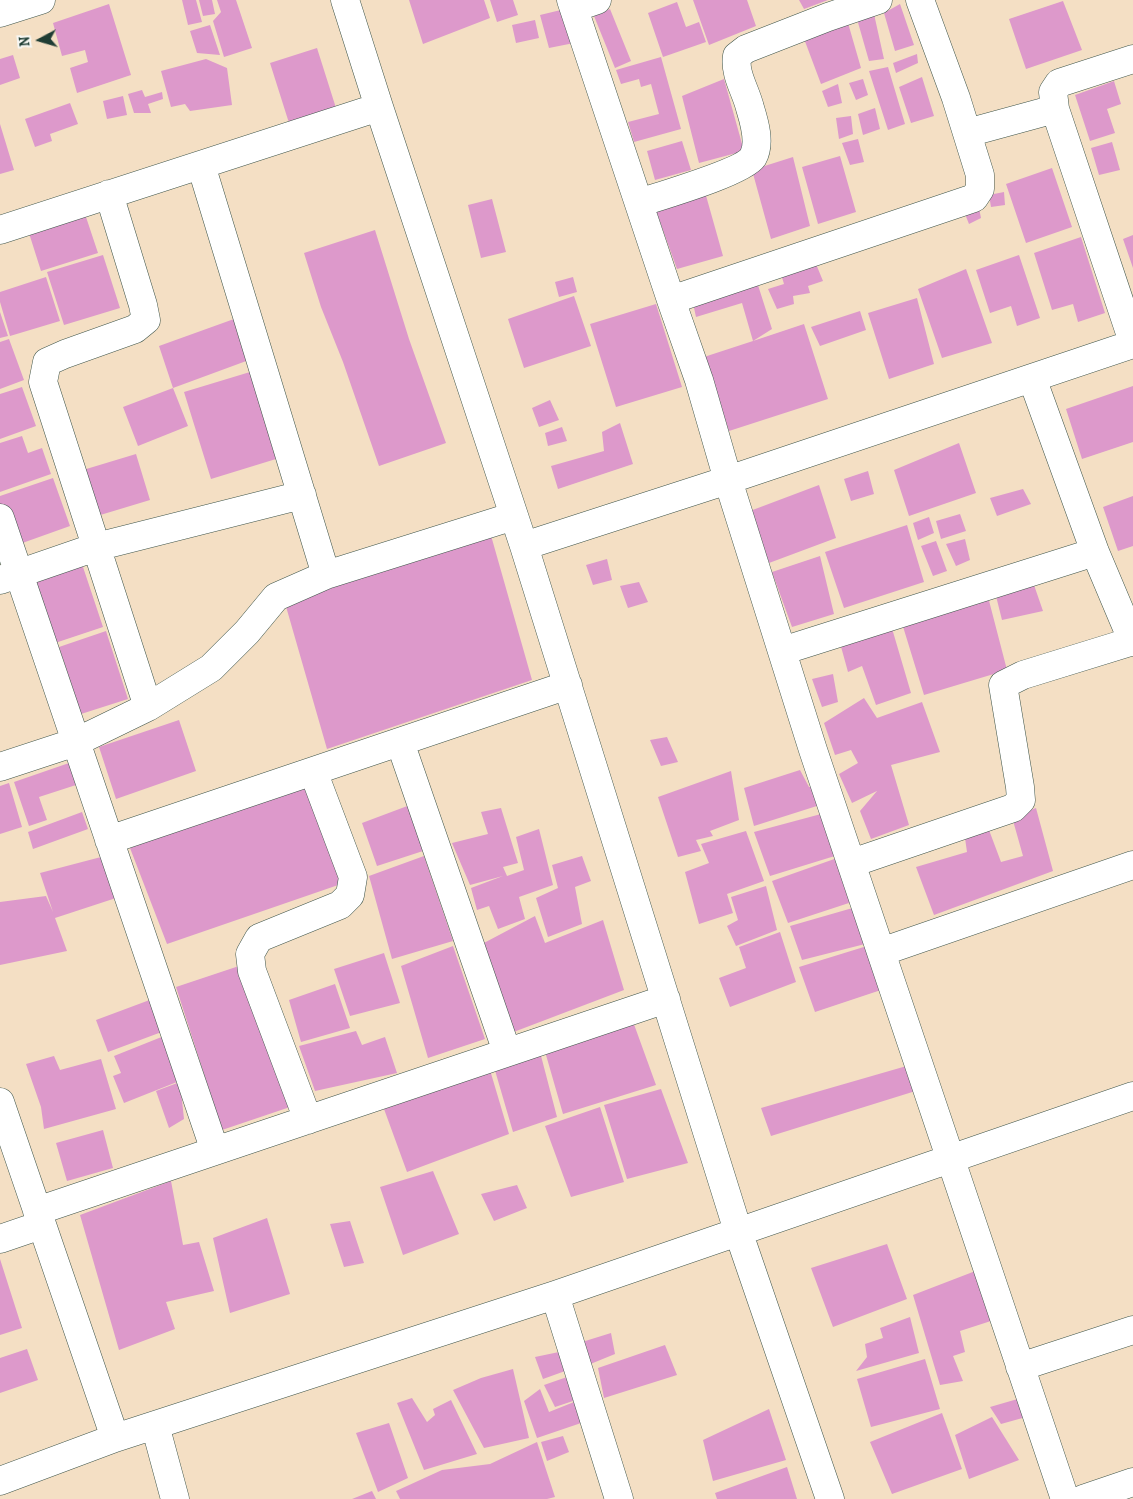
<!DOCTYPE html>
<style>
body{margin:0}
#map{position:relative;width:1133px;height:1499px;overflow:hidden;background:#f4dfc4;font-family:Alegreya,serif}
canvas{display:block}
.north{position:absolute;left:15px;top:15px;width:50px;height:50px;-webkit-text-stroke:4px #f6f6f2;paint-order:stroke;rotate:264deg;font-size:14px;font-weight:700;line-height:20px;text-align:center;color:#1f3d34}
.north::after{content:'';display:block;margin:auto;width:18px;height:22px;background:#1f3d34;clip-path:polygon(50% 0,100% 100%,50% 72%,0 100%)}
</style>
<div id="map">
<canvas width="1133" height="1499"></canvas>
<div class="north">N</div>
</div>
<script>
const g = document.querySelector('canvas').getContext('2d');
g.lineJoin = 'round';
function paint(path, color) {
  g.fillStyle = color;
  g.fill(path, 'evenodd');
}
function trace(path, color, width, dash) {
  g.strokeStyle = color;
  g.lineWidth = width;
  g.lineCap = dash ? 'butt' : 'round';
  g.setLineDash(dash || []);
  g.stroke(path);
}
paint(new Path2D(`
 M182,0h14l6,22 -14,3z
 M199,0h13l3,14 -12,2z
 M217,0h19l16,48 -28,9 -11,-36 8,-9z
 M409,0h75l6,18 -67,26z
 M490,0h23l5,15 -21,7z
 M693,0h54l9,26 -47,19z
 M799,0h29l-24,9z
 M1063,1l19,49 -56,19 -17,-50z
 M677,2l9,25 13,-5 7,20 -43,15 -15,-44z
 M109,4l22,71 -54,18 -7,-25 18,-6 -3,-12 -23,6 -9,-33z
 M900,4l14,41 -19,6 -11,-38z
 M565,9l9,34 -25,5 -9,-33z
 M610,9l21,52 -16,7 -21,-52z
 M874,14l10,45 -15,2 -12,-42z
 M535,20l4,18 -23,5 -4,-18z
 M848,23l13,45 -40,16 -18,-48z
 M210,25l10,30 -23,-2 -7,-22z
 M317,48l19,60 -47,15 -19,-60z
 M917,54l1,9 -22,10 -3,-10z
 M13,55l7,23 -20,7v-26z
 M661,57l20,72 -47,13 -6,-20 31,-8 -8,-30 -10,3 -2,-8 -18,5 -5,-14z
 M206,59l21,9 5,37 -42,6 -5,-7 -14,3 -10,-36z
 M888,67l17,57 -17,6 -19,-59z
 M922,77l12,39 -23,7 -12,-36z
 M724,79l20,72 -45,12 -17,-67z
 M863,79l5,16 -12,5 -7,-17z
 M1114,81l7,23 -14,5 8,24 -25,8 -15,-46z
 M838,84l4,19 -14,4 -6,-16z
 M142,90l3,7 17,-5 1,7 -15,5 3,9h-17l-6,-19z
 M123,96l4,19 -20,4 -4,-18z
 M70,103l8,21 -28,10 2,7 -17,6 -10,-28z
 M875,108l5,21 -17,6 -5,-21z
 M851,116l2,18 -14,5 -3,-21z
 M0,124l14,46 -14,4z
 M858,139l6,23 -14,3 -8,-22z
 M682,141l9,29 -36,10 -8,-29z
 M1112,142l8,28 -21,5 -8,-27z
 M840,156l16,56 -38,12 -16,-57z
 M793,157l17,69 -39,13 -19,-69z
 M1052,168l20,59 -46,16 -20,-59z
 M705,192l18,64 -46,13 -21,-58z
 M1004,192l1,13 -14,2 -2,-12z
 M492,199l14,53 -25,6 -13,-53z
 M979,208l2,10 -12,6 -4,-10z
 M84,211l14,42 -57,18 -13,-41z
 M375,230l34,109 37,104 -67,23 -36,-104 -22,-55 -17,-54z
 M1133,235v33l-10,-29z
 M1081,237l24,76 -27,9 -5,-18 -21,6 -18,-57z
 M103,255l17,53 -56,17 -17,-53z
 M1019,255l21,63 -23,8 -6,-20 -21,7 -14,-43z
 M816,264l7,17 -15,5 2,7 -17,3 1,8 -17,5 -9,-20 16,-5 -3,-10z
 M966,269l26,74 -50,15 -24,-69z
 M46,277l14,44 -50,15 -10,-34v-10z
 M573,277l4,15 -18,5 -4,-15z
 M757,282l15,47 -19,12 51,-17 24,75 -99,32 -25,-74 49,-16 -11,-38 -46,14 -3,-14z
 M574,296l17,50 -67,22 -16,-49z
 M917,298l17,66 -45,15 -21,-66z
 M656,304l26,83 -66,20 -26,-83z
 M860,311l6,19 -46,16 -9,-19z
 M0,312l8,24 -8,2z
 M234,319l15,41 -76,28 -14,-42z
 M9,339l15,41 -24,9v-47z
 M250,372l26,87 -65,20 -27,-87z
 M1133,386v56l-51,17 -16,-50z
 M22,387l14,39 -36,13v-45z
 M173,388l15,38 -50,20 -15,-39z
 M550,400l9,20 -20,7 -7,-19z
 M620,423l13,41 -75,25 -7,-23 53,-15 -2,-19z
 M562,427l5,14 -19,5 -3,-13z
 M22,436l6,17 14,-5 9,26 -51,18v-49z
 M959,443l17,50 -67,23 -15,-46z
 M136,454l14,46 -53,16 -14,-46z
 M868,471l6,23 -23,7 -7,-22z
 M53,478l17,48 -56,20 -14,-39v-11z
 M819,485l17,53 -67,25 -19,-52z
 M1023,489l8,15 -34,12 -7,-18z
 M1133,496v50l-15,5 -15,-44z
 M960,514l6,17 -25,8 -5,-18z
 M929,517l5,16 -16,7 -5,-17z
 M907,525l17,57 -80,26 -19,-56z
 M490,532l42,148 -205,69 -42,-146z
 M965,539l5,21 -14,6 -10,-22z
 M936,541l11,30 -14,5 -12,-30z
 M820,556l14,58 -42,13 -20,-55z
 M607,559l5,21 -19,5 -7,-20z
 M82,564l21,63 -48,16 -21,-63z
 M639,582l9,20 -20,6 -8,-22z
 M1034,585l9,26 -41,9 -6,-24z
 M987,593l20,77 -83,25 -23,-75z
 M891,625l20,68 -35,12 -14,-39 -14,6 -8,-29z
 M106,631l22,68 -47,15 -22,-67z
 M833,674l5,28 -16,5 -10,-28z
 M864,698l13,20 45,-16 18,50 -49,13 18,60 -38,14 -11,-28 17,-20 -25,12 -13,-29 19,-11 -7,-13 -16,5 -11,-32z
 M179,720l17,51 -80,28 -17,-52z
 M667,737l11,25 -17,4 -11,-26z
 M69,763l7,22 -37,12 8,23 -18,6 -15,-44z
 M800,770l9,17 7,-1 4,19 -66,21 -10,-38z
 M731,771l8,49 -29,11 3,5 -17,4 5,11 -23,6 -20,-60z
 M9,783l13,44 -22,7v-48z
 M307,783l37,100 -177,61 -37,-96z
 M410,805l13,46 -46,15 -15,-43z
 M501,808l17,55 -15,4 4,9 17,-6 -8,-33 23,-8 14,56 -34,12 6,22 -27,10 -9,-23 -12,4 -6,-22 32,-12 -33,9 -18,-42 36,-9 -7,-22z
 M1036,808l17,63 -119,44 -18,-48 51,-15 -2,-14 24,-8 12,32 22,-6 -11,-39z
 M82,812l6,17 -55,20 -5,-17z
 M821,814l17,41 -68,21 -16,-44z
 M746,831l18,50 -37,13 6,19 -34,11 -14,-52 24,-9 -8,-19z
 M424,856l29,85 -61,18 -23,-83z
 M582,856l9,25 -16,6 7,37 -34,13 -12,-39 22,-10 -6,-23z
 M101,857l15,41 -61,20 12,33 -67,14v-63l46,-6 7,16 -13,-39z
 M840,857l15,44 -67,22 -16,-42z
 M766,886l11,44 -41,16 -9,-20 11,-6 -7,-23z
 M856,907l13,36 -67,17 -12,-34z
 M535,916l10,27 58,-23 21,70 -113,43 -29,-89z
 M780,932l16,50 -66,25 -11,-29 27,-10 -7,-21z
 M453,946l32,93 -57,19 -27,-92z
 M867,946l14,44 -66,22 -16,-45z
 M384,953l16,50 -50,13 -16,-47z
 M245,964l48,142 -71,24 -46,-143z
 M335,984l15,44 -49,14 -12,-42z
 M155,998l12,32 -59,22 -12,-32z
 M631,1016l25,69 -93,29 -19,-66z
 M356,1031l6,14 23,-8 12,36 -82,18 -16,-45z
 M169,1034l18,44 -63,25 -11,-27 8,-3 -7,-17z
 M540,1052l17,65 -44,15 -19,-65z
 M54,1056l6,14 41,-11 15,50 -72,20 -3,-22 -15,-43z
 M910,1065l12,24 -151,47 -10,-28z
 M490,1070l19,64 -102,38 -23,-63z
 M180,1082l4,37 -15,9 -13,-37z
 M661,1089l27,74 -61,16 -23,-74z
 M600,1107l24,75 -53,15 -26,-71z
 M103,1130l10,38 -46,13 -11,-38z
 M433,1171l26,63 -56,21 -23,-68z
 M171,1181l12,64 16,-3 15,49 -48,11 9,27 -56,21 -39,-135z
 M517,1185l10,23 -33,13 -13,-27z
 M267,1218l23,76 -60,19 -17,-75z
 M350,1221l14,42 -20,4 -14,-43z
 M887,1244l20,55 -74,28 -22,-59z
 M0,1259l22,69 -22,7z
 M978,1270l16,50 -34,11 5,21 -12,4 10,25 -23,4 -27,-90z
 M910,1317l9,36 -63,18 11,-14 -2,-13 18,-6 -3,-10z
 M611,1333l4,21 -27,11 -6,-23z
 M665,1345l12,30 -73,23 -6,-30z
 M27,1349l11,31 -38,13v-35z
 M559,1352l9,18 -25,9 -8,-22z
 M925,1359l15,50 -69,18 -14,-48z
 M513,1369l16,69 -45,10 -31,-58 28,-12z
 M567,1377l9,23 -21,7 -11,-22z
 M540,1389l9,23 25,-10 10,20 -47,16 -13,-37z
 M412,1398l15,24 8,-7 -2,-6 18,-9 26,54 -53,16 -27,-67z
 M1021,1398l5,19 -25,7 -11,-17z
 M769,1409l17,51 -73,21 -10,-41z
 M942,1413l20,56 -70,25 -22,-52z
 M992,1417l27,43 -50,19 -14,-44z
 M389,1423l19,55 -30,14 -22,-59z
 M563,1436l6,16 -22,9 -6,-19z
 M537,1442l18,55 -8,2h-147l-4,-8 46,-21 48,-6z
 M787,1467l10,32h-80l-2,-6z
 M372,1491l4,8h-24z`), '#dd99cb');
const street = new Path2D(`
 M345,0l34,107 145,439 214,685 92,268
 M571,0l100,300 28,80 29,100 85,270 252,749
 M574,8l23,-8
 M0,13l41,-13
 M1133,59l-74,24 -6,9 2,17 78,233
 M967,133l88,-24
 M201,165l125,410
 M109,194l34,111 3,15 -11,9 -70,25 -18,8 -4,20 105,325
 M639,203c21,-7 104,-31 114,-46 8,-14 1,-36 -3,-49 -4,-17 -16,-34 -13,-52l9,-7 82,-32 50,-17
 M0,230l379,-123
 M671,300l303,-102 6,-9v-14l-24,-77 -36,-98
 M1032,378l63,174 38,90
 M0,518l215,633
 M524,546l204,-66 405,-136
 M0,580l96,-33 206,-52
 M782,651l313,-99
 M400,742l107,310
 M0,767l76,-25 72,-35 63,-39 36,-36 29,-35 50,-22 188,-59
 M109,840l459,-155
 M852,863l161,-55 8,-8 -1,-13 -17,-102 20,-10 110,-34
 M881,952l252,-87
 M0,1102l115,336
 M308,1120l-56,-149 -2,-17 9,-16 81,-33 10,-10 3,-18 -40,-106
 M37,1211l629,-212
 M0,1239l41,-14
 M555,1295l64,204
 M1020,1367l113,-37
 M155,1425l20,74
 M0,1481l115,-43 440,-143 578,-199
 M1083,1499l50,-17`);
trace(street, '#3f554a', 29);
trace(street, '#fff', 28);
</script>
